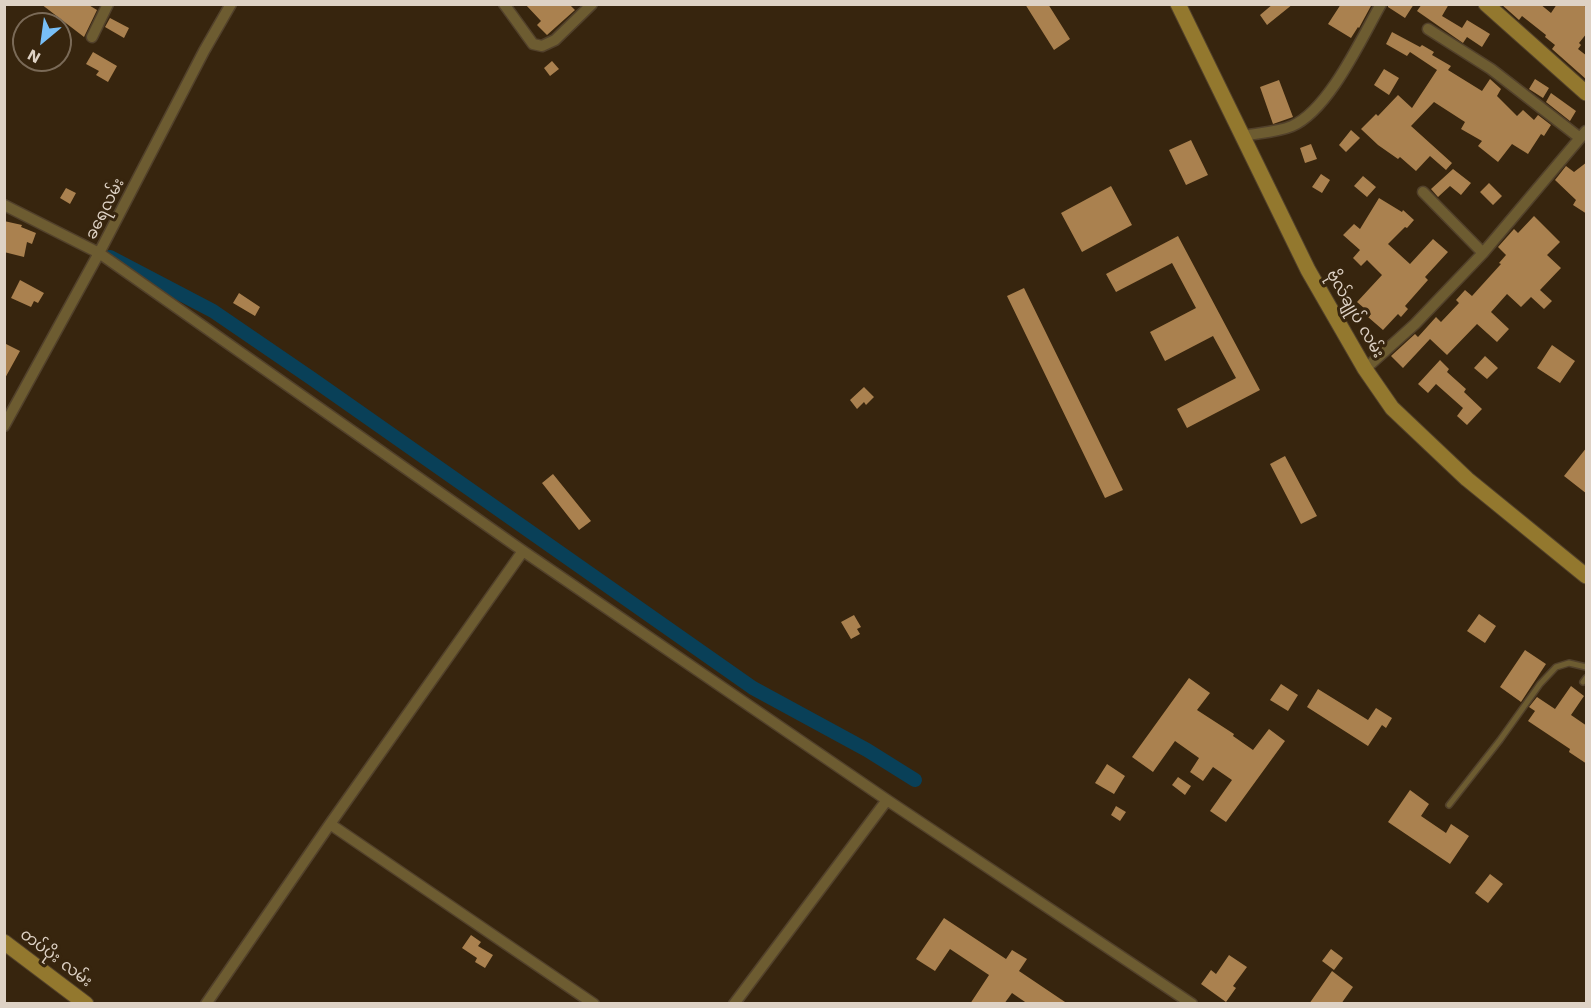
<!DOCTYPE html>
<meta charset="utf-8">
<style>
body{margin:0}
#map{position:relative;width:1591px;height:1008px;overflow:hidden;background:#37250e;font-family:"Work Sans",sans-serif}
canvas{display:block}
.frame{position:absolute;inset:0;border:6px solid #ded2c5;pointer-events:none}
.north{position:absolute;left:12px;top:12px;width:60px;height:60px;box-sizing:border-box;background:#37250e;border:2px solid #7a6a57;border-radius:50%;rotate:209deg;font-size:16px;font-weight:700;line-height:24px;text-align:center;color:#ded2c5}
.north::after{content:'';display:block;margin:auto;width:21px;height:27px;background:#78bff7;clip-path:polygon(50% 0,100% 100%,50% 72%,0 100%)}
</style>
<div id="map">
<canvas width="1591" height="1008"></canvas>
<div class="frame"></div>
<div class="north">N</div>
</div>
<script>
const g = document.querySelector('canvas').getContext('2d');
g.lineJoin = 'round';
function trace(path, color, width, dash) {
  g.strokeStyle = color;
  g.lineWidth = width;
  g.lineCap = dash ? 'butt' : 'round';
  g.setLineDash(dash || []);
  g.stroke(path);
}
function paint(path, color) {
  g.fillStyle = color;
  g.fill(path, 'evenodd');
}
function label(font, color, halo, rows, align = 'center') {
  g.font = font + ' "Work Sans","Noto Sans Myanmar",sans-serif';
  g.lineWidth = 6;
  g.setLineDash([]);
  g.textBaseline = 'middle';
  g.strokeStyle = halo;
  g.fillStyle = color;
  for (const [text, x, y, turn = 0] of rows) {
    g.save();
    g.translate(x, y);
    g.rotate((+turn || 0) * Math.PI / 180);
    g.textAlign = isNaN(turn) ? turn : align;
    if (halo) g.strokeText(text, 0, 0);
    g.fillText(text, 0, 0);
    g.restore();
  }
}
trace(new Path2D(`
 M110,257l103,54 98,67 442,310 114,62 48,30`), '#094058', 14);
paint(new Path2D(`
 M41,4h46l10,6 -13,27z
 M525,4h44l6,6 -28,25 -10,-10 4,-4z
 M1025,4h23l22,35 -16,11z
 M1273,4h20l-26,21 -7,-10z
 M1341,4h31l-13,24 -1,-1 -7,11 -23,-14z
 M1388,4h26l-9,14 -17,-11z
 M1422,4h27l-7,12 20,12 5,-8 23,14 -8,13 -15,-10 -4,6 -46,-32z
 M1501,4h39l11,9 6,-9h25l5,4v25l-8,10 2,2 -3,4 9,7v24l-35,-31 3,-4 -10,-8 1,-2 -24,-19 -3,4z
 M110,18l19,10 -5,10 -19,-11z
 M1392,32l28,15 2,-2 12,7 -2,3 19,11 -3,4 34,21 8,-12 11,10 -4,7 20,20 6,-6 11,10 4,-5 13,10 -7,11 -3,-2 -13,20 -16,-10 -14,18 -20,-16 4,-5 -21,-12 4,-7 -31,-20 -23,24 41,37 -6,7 -16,-14 -14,15 -16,-14 -2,2 -20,-14 -17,-16 15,-15 2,2 20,-21 14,13 25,-38 -27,-18 -3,4 -21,-12z
 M93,52l24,14 -9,16 -12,-7 3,-4 -13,-7z
 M552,61l7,8 -9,7 -6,-8z
 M1384,69l15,9 -10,17 -15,-10z
 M1535,79l14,9 -6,10 -14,-9z
 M1279,80l14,37 -20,7 -13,-37z
 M1551,93l25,18 -6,10 -24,-19z
 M1351,130l9,8 -14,14 -7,-7z
 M1191,140l17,35 -22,10 -17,-35z
 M1311,144l6,15 -12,4 -5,-15z
 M1587,162v52l-14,-9 3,-5 -21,-20 11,-14 8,6z
 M1453,169l18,14 -10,12 -11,-9 -12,11 -7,-8z
 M1321,174l9,6 -8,13 -10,-6z
 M1363,176l13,11 -9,10 -13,-11z
 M1489,183l13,13 -9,9 -13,-13z
 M1111,186l21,39 -50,27 -21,-39z
 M66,188l10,5 -6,11 -10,-6z
 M1379,198l23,14 1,-2 11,10 -7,8 -2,-1 -17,17 22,20 23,-25 15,13 -23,25 3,3 -23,26 3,3 -7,8 -3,-3 -15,16 -15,-13 3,-3 -14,-12 25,-27 -15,-15 -6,6 -8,-8 7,-8 -17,-15 11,-11 6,5z
 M1534,216l26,26 -13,13 14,13 -21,22 12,11 -8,8 -13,-12 -10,10 -14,-13 -16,18 18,17 -12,13 -20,-18 -30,31 -17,-16 -27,29 -12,-12 24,-22 3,3 18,-20 5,5 18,-19 -3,-3 9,-10 7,6 29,-32 -2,-1 7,-8 -8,-8 16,-18 4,4z
 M4,221l18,4 -1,2 15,6 -4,11 -5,-2 -3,15 -20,-5z
 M1178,236l82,154 -73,38 -10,-19 59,-31 -23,-42 -48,25 -15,-29 46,-24 -24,-45 -56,29 -10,-18z
 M20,280l24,13 -6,10 -4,-2 -3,6 -20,-9z
 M1024,288l99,202 -18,8 -98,-202z
 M239,293l21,14 -5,9 -22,-13z
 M4,343l16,8 -16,29z
 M1552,345l23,16 -15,22 -23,-15z
 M1485,356l13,12 -11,11 -13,-11z
 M1440,360l9,9 -2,3 19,17 -2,3 18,17 -15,16 -10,-9 6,-8 -27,-24 -8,9 -10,-9z
 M864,387l10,10 -8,8 -2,-3 -7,7 -7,-9z
 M1587,447v47l-23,-18z
 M1285,456l32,60 -16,8 -31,-60z
 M553,474l38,47 -12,9 -37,-47z
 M1479,614l17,12 -11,17 -18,-12z
 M854,615l7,12 -4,2 3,5 -9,5 -10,-17z
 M1525,650l21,14 -25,38 -21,-15z
 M1189,678l21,15 -13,17 37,24 -1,2 20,14 16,-21 16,12 -59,81 -16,-11 22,-31 -19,-13 -10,14 -13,-9 9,-14 -24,-17 -22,31 -21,-15z
 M1281,684l17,11 -10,16 -18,-11z
 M1571,686l13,10 -13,19 16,11v38l-18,-12 1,-3 -42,-28 7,-10 -6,-4 8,-10 18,12z
 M1318,689l50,31 8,-12 16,10 -6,10 -4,-3 -14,21 -61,-39z
 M1107,764l18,12 -11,18 -19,-11z
 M1178,777l13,9 -6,9 -13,-10z
 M1410,790l19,14 -8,12 25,17 5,-9 18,12 -19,28 -62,-42z
 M1116,806l10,6 -6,9 -9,-6z
 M1490,874l13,10 -15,19 -13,-10z
 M944,918l62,41 6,-9 15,9 -8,12 49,33h-40l-16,-11 -8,11h-34l19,-29 -39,-26 -15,22 -19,-12z
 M471,935l10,7 -3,4 15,9 -8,13 -10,-6 2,-4 -15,-10z
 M1331,949l12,9 -9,12 -12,-9z
 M1229,955l18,12 -14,19 3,2 -10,14 -25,-18 10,-14 5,4z
 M1332,971l21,16 -12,17h-32z`), '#aa814f');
const lane = new Path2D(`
 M1583,682l3,-4
 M1449,805l51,-65 40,-56 16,-17 13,-4 17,4`);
const street = new Path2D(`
 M504,4l29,40 9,2 13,-6 37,-36
 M1428,29l63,40 89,69
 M92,37l16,-33
 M1242,136c16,-3 36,-4 50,-10 37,-16 69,-87 89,-122
 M1423,192l60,61
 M4,205l95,48 424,298 364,249 305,204
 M1365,369l50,-45 68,-71 103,-122
 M4,426l95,-173 105,-202 27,-47
 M330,824l264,180
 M206,1004l124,-180 193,-273
 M734,1004l153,-204`);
const secondary = new Path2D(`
 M1178,4l130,266 57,99 27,39 75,71 119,97
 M1486,4l100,89
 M4,942l82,62`);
trace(lane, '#52412b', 8);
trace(street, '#52412b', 13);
trace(secondary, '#52412b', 17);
trace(lane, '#6d5c31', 5);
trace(street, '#6d5c31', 10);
trace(secondary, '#93782e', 15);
label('16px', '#ded2c5', '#37250e', [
 ["ခရေလမ်း",105,209,-63],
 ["ဗိုလ်ချုပ် လမ်း",1355,314,60],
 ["တပ်ပိုး လမ်း",56,958,37]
]);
</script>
